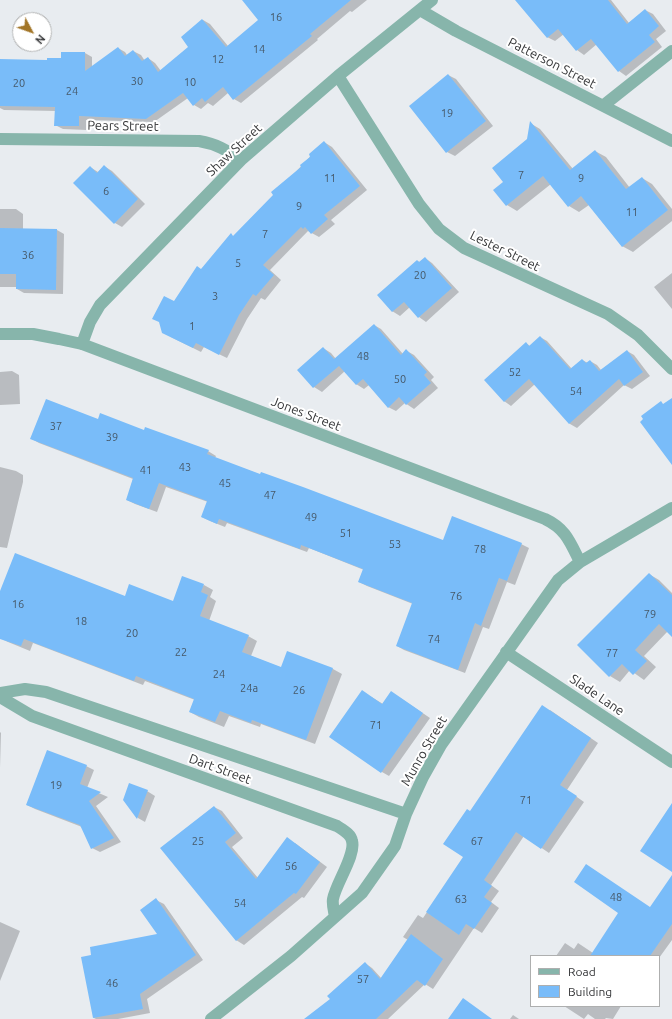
<!DOCTYPE html>
<style>
body{margin:0}
#map{position:relative;width:672px;height:1019px;overflow:hidden;background:#e8ecf0;font-family:Ubuntu,sans-serif}
canvas{display:block}
.legend{position:absolute;left:530px;top:955px;width:130px;height:52px;box-sizing:border-box;background:#fff;border:1px solid #aeafaf;margin:0;padding:5px 7px;list-style:none;font-size:12px;color:#353638}
.legend li{display:flex;align-items:center;gap:8px;height:20px}
.legend b{width:20px;border:1px solid #aeafaf}
.north{position:absolute;left:12px;top:12px;width:40px;height:40px;box-sizing:border-box;background:#fff;border:1px solid #aeafaf;border-radius:50%;rotate:131deg;font-size:11px;font-weight:700;line-height:16px;text-align:center;color:#353638}
.north::after{content:'';display:block;margin:auto;width:14px;height:18px;background:#a27527;clip-path:polygon(50% 0,100% 100%,50% 72%,0 100%)}
</style>
<div id="map">
<canvas width="672" height="1019"></canvas>
<ul class="legend">
<li><b style="height:5px;background:#87b5ab"></b>Road</li>
<li><b style="height:11px;background:#79bcf9"></b>Building</li>
</ul>
<div class="north">N</div>
</div>
<script>
const g = document.querySelector('canvas').getContext('2d');
g.lineJoin = 'round';
function paint(path, color) {
  g.fillStyle = color;
  g.fill(path, 'evenodd');
}
function trace(path, color, width, dash) {
  g.strokeStyle = color;
  g.lineWidth = width;
  g.lineCap = dash ? 'butt' : 'round';
  g.setLineDash(dash || []);
  g.stroke(path);
}
function label(font, color, halo, rows, align = 'center') {
  g.font = font + ' Ubuntu,sans-serif';
  g.lineWidth = 4;
  g.setLineDash([]);
  g.textBaseline = 'middle';
  g.strokeStyle = halo;
  g.fillStyle = color;
  for (const [text, x, y, turn = 0] of rows) {
    g.save();
    g.translate(x, y);
    g.rotate((+turn || 0) * Math.PI / 180);
    g.textAlign = isNaN(turn) ? turn : align;
    if (halo) g.strokeText(text, 0, 0);
    g.fillText(text, 0, 0);
    g.restore();
  }
}
paint(new Path2D(`
 M243,0h124l-15,12 -2,-1 -33,28 1,1 -77,63 -7,-4 -6,-6 -15,13 -5,-3 -7,6 -7,-4 -6,-7 -34,24 -68,-2v10l-23,-1 -8,-4 1,-14 -52,-1 -4,-2v-48l48,1 37,-8 7,4v10l26,-19 7,4 2,3 6,-4 8,4 4,6 3,-3 7,5 6,8 29,-24 13,-27 7,4 18,22 32,-26z
 M516,0h95l18,23 16,-13 8,4 13,17 -10,8 6,8 -36,29 -7,-5 -22,-27 -13,11 -7,-5 -13,-16 -9,7 -8,-4z
 M448,75l8,4 37,47 -38,30 -8,-4z
 M530,123l10,6 33,40 22,-18 11,6 24,31 12,-10 10,6 20,25v12l-39,31 -11,-6 -33,-41 -10,7 -10,-6 -18,-22 -34,27 -10,-6 -2,-22 23,-43z
 M324,142l8,5 35,43 -36,30 4,4 -16,13 -11,-6 -38,39 11,10 -16,20 -4,-2 -14,21 -20,39 -23,-11 -3,5 -30,-15 3,-35 57,-67 3,2z
 M104,166l8,5 33,33 -23,23 -7,-4 -25,-56 8,5z
 M0,209h16l7,5v16h34l7,4 -1,60 -39,-1 -7,-4v-2h-17z
 M425,258l7,5 27,29 -33,30 -7,-5 -9,-10 -10,9 -8,-5 25,-50 3,1z
 M672,273v36l-18,-22z
 M374,325l7,4 22,25 4,-3 7,4 20,22 -3,3 7,8 -24,21 -9,-6 -9,8 -8,-4 -19,-22 -5,4 -8,-5 -11,-13 -23,21 -8,-5 -15,-17 24,-22 8,5 5,6z
 M540,337l7,4 25,28 10,-9 6,3 2,-2 7,4 4,5 26,-19 7,4 16,21 -18,13 -8,-4 -47,43 -7,-4 -35,-40 -24,22 -7,-5 22,-58 4,3z
 M12,371l7,4 1,29 -20,1v-33z
 M98,420l47,11 63,20 8,5 -1,2 229,84 77,2 8,4 -14,37 -8,-3 -18,47 -6,-2 -18,46 -61,-23 -7,-4 16,-42 -46,-18 -8,-4 5,-12 -55,-22 -2,4 -80,-29 -2,4 -15,-6 -8,-4 6,-15 -42,-15 -9,25 -22,-8 -8,-4 6,-21 -94,-36 -7,-4z
 M0,467l16,4 7,4v7l-16,66 -7,-1z
 M649,574l10,6 13,13v42l-4,-4 -24,25 12,11 -12,13 -14,-10 -10,12 -10,-6z
 M204,585l9,5 -3,7 6,4 -7,20 39,15 9,5 -6,15 31,12 6,-15 45,16 9,5 -27,70 -54,-20 -1,3 -31,-11 -5,11 -25,-10 -9,-5 5,-12 -50,-19 -2,4 -110,-42 -3,8 -22,-9 -8,-4v-44l125,4 49,4z
 M370,696l13,8 16,-7 31,21 -41,58 -7,-4z
 M550,710l48,33 -31,47 17,12 -35,51 -25,-17 -33,49 8,6 -8,11 8,6 -17,25 -8,-5 -41,61 -8,-5 -37,35h-82l26,-20 33,-36 7,5 10,11 26,-39 -5,-3 15,-22 5,3 41,-61 7,-45z
 M0,732l1,1 -1,35z
 M86,766l8,4 -7,18 21,9 -12,9 25,36 -21,10 -8,-4 -10,-21 -47,-18 -8,-4z
 M147,791l8,5 -10,26 -7,-4 -14,-18z
 M214,807l8,4 21,27 -11,9 26,31 37,-35 32,24 -23,31 -2,-1 -58,48 -8,-5z
 M672,877v63l-13,18v-2h-103l9,-13 9,6 4,-6 15,10 58,-45z
 M156,900l8,4 39,56 -56,39 3,14 -32,6h-22l-2,-1 -2,-62 67,-21z
 M0,922l20,9 -20,50z
 M564,1006h57l-8,13 -7,-1 -1,1h-10l-7,-5 -4,5z
 M513,1015l6,4h-9z`), '#0003');
paint(new Path2D(`
 M242,0h109l-41,34 2,2 -79,64 -10,-13 -18,15 -3,-4 -9,8 -10,-13 -37,26 -67,-3v10h-25l1,-19 -55,-1v-47l47,1v-2h14v-6h24v19l33,-24 7,9 8,-6 9,11 6,-4 10,15 30,-25 -7,-10 21,-18 24,28 32,-27z
 M515,0h93l19,24 18,-15 14,17 -10,9 6,7 -37,30 -27,-33 -15,12 -18,-22 -11,9z
 M448,74l38,47 -40,32 -37,-47z
 M530,121l40,49 25,-20 31,39 16,-12 26,33 -46,37 -41,-51 -13,11 -25,-31 -37,30 -13,-16 10,-8 -11,-14 35,-29z
 M324,141l36,45 -36,29 4,4 -17,15 -6,-7 -2,2 -2,-2 -38,38 11,10 -18,21 -3,-2 -14,21 -20,40 -23,-12 -3,5 -31,-15 -3,-11 -7,-3 12,-23 10,5 23,-35 4,3 30,-36 2,3 40,-41 -2,-3 30,-25 -1,-2 10,-8 -1,-3z
 M104,165l34,34 -24,25 -41,-41 17,-17 7,7z
 M0,228l57,1 -1,61 -40,-1v-15h-16z
 M425,257l27,31 -34,30 -14,-16 -12,10 -15,-17 40,-35 2,2z
 M374,324l27,31 5,-6 21,23 -3,3 7,8 -25,22 -7,-8 -11,11 -25,-29 -7,6 -17,-19 -26,22 -16,-18 26,-23 11,12z
 M540,336l30,33 12,-10 4,4 4,-3 9,11 28,-21 16,22 -19,14 -5,-7 -50,45 -40,-45 -25,23 -20,-22 42,-38 3,4z
 M672,398v67l-32,-43 3,-3 -2,-3 20,-15 2,3z
 M46,399l52,20 2,-6 44,17 1,-3 64,23 -2,4 53,20 1,-2 42,15 140,53 9,-24 70,27 -15,38 -8,-3 -18,48 -6,-3 -17,47 -62,-24 16,-43 -54,-21 5,-13 -62,-24 -1,4 -81,-30 -2,5 -16,-7 6,-16 -48,-18 -10,26 -23,-9 7,-22 -103,-39z
 M15,553l110,43 4,-12 44,17 9,-25 22,8 -3,8 7,3 -8,21 49,19 -7,17 39,15 6,-16 46,17 -27,72 -54,-20 -1,3 -31,-12 -5,11 -26,-10 5,-13 -58,-23 -2,5 -110,-42 -3,7 -21,-7v-48z
 M649,573l23,22v42l-13,-13 -24,26 12,11 -14,14 -11,-11 -13,13 -32,-32z
 M362,690l20,14 9,-13 32,22 -42,60 -52,-36z
 M542,705l49,33 -31,47 17,11 -36,53 -25,-17 -32,48 8,6 -8,11 8,6 -18,26 -8,-5 -7,11 -33,-23 37,-55 -20,-13 24,-35 3,2z
 M47,750l40,15 -7,19 21,8 -12,9 25,37 -23,11 -11,-24 -54,-20z
 M129,783l19,7 -11,29 -14,-19z
 M672,803v69l-32,-21z
 M214,806l22,27 -11,9 31,37 31,-42 33,25 -24,32 -2,-1 -58,48 -76,-93z
 M586,864l64,43 22,-32v49l-22,32h-60l28,-43 -44,-31z
 M156,898l40,57 -56,39 3,15 -50,9 -12,-61 10,-2 -1,-8 67,-13 -17,-24z
 M411,934l32,25 -18,27 -8,-6 -41,39h-72l26,-20 -3,-3 38,-34 15,17z
 M463,998l29,21h-44z`), '#79bcf9');
trace(new Path2D(`
 M420,10l36,21 216,110
 M338,76l81,128 20,25 25,19 144,66 30,21 34,34
 M604,105l68,-54
 M0,139l199,2c18,3 27,9 42,19
 M0,334h33l26,5 23,5 463,175c21,10 25,23 35,43
 M82,344l8,-22 10,-17 141,-145 97,-84 94,-76
 M506,652l166,110
 M0,693l25,-4 21,3 360,122
 M0,697l32,19 305,110c6,4 14,8 15,15 4,14 -16,42 -19,58 -1,5 1,12 2,18
 M211,1019l80,-63 71,-63 33,-47 11,-32 17,-37 18,-32 117,-165 22,-18 92,-54`), '#87b5ab', 12);
label('11px', '#465868', null, [
 ["16",276,17],
 ["14",259,49],
 ["12",218,59],
 ["30",137,81],
 ["10",190,82],
 ["20",19,83],
 ["24",72,91],
 ["19",447,113],
 ["7",521,175],
 ["11",330,178],
 ["9",581,178],
 ["6",106,191],
 ["9",299,206],
 ["11",632,212],
 ["7",265,234],
 ["36",28,255],
 ["5",238,263],
 ["20",420,275],
 ["3",215,296],
 ["1",192,326],
 ["48",363,356],
 ["52",515,372],
 ["50",400,379],
 ["54",576,391],
 ["37",56,426],
 ["39",112,437],
 ["43",185,467],
 ["41",146,470],
 ["45",225,483],
 ["47",270,495],
 ["49",311,517],
 ["51",346,533],
 ["53",395,544],
 ["78",480,549],
 ["76",456,596],
 ["16",18,604],
 ["79",650,614],
 ["18",81,621],
 ["20",132,633],
 ["74",434,639],
 ["22",181,652],
 ["77",612,653],
 ["24",219,674],
 ["24a",249,688],
 ["26",299,690],
 ["71",376,725],
 ["19",56,785],
 ["71",526,800],
 ["25",198,841],
 ["67",477,841],
 ["56",291,866],
 ["48",616,897],
 ["63",461,899],
 ["54",240,903],
 ["57",363,979],
 ["46",112,983]
]);
label('13px', '#353638', '#fff', [
 ["Patterson Street",552,63,27],
 ["Pears Street",123,126,1],
 ["Shaw Street",234,150,-43],
 ["Lester Street",505,251,26],
 ["Jones Street",306,414,21],
 ["Slade Lane",597,695,34],
 ["Munro Street",424,751,-60],
 ["Dart Street",220,769,20]
]);
</script>
